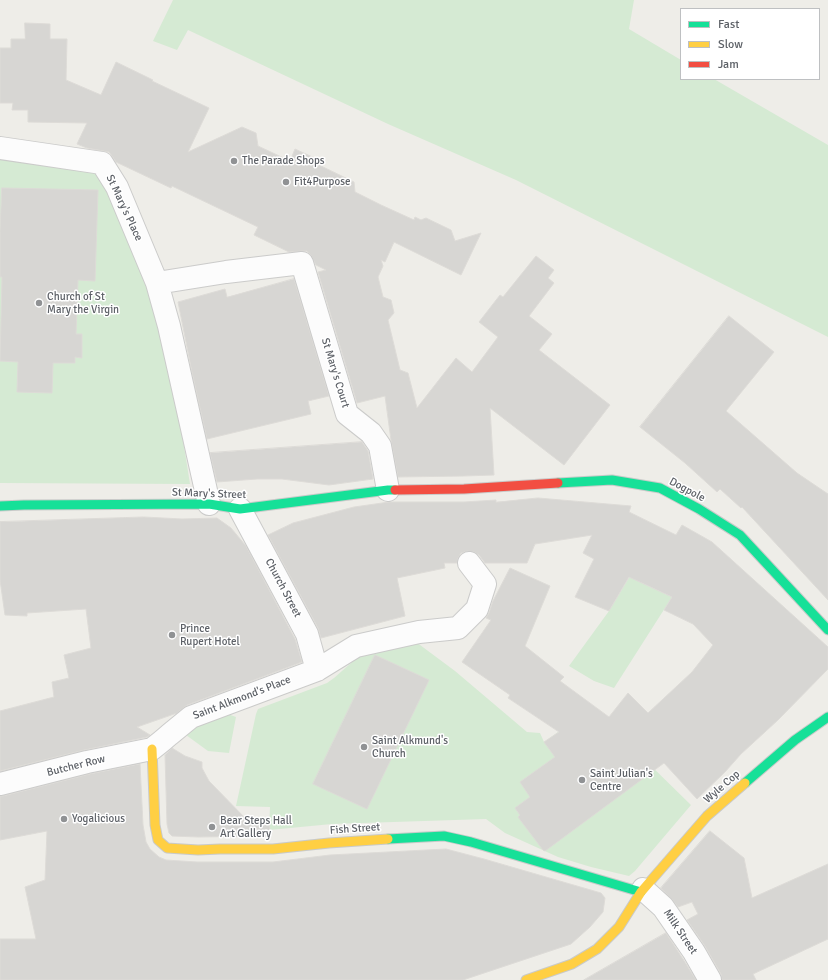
<!DOCTYPE html>
<style>
body{margin:0}
#map{position:relative;width:828px;height:980px;overflow:hidden;background:#eeede8;font-family:Signika,sans-serif}
canvas{display:block}
.legend{position:absolute;left:680px;top:8px;width:140px;height:72px;box-sizing:border-box;background:#fff;border:1px solid #bec0c2;margin:0;padding:5px 7px;list-style:none;font-size:12px;color:#5d6167}
.legend li{display:flex;align-items:center;gap:8px;height:20px}
.legend b{width:20px;border:1px solid #bec0c2}
</style>
<div id="map">
<canvas width="828" height="980"></canvas>
<ul class="legend">
<li><b style="height:5px;background:#16e098"></b>Fast</li>
<li><b style="height:5px;background:#ffcf43"></b>Slow</li>
<li><b style="height:5px;background:#f24e42"></b>Jam</li>
</ul>
</div>
<script>
const g = document.querySelector('canvas').getContext('2d');
g.lineJoin = 'round';
function paint(path, color) {
  g.fillStyle = color;
  g.fill(path, 'evenodd');
}
function trace(path, color, width, dash) {
  g.strokeStyle = color;
  g.lineWidth = width;
  g.lineCap = dash ? 'butt' : 'round';
  g.setLineDash(dash || []);
  g.stroke(path);
}
function label(font, color, halo, rows, align = 'center') {
  g.font = font + ' Signika,sans-serif';
  g.lineWidth = 3;
  g.setLineDash([]);
  g.textBaseline = 'middle';
  g.strokeStyle = halo;
  g.fillStyle = color;
  for (const [text, x, y, turn = 0] of rows) {
    g.save();
    g.translate(x, y);
    g.rotate((+turn || 0) * Math.PI / 180);
    g.textAlign = isNaN(turn) ? turn : align;
    if (halo) g.strokeText(text, 0, 0);
    g.fillText(text, 0, 0);
    g.restore();
  }
}
paint(new Path2D(`
 M173,0h461l-5,29 52,31v19h33l114,66v192l-312,-157 -128,-56 -200,-94 -11,20 -24,-9z
 M0,149l98,19 67,158 25,158 -190,-1z
 M630,576l14,8 28,13 -58,91 -20,-7 -25,-15 40,-55z
 M416,642l39,29 72,61 13,1 4,9 24,-17 36,-4 8,-6 32,44 47,46 -56,66 -6,5 -38,-9 -33,-10 -53,-24 -19,-14 -154,5 -63,6 1,-23 -34,-1 20,-92 2,-5 69,-26 7,-5 25,-22z
 M222,712l14,5 -7,36 -21,-2 -22,-16 7,-12z`), '#d5ead3');
const building = new Path2D(`
 M25,23l25,1v15h17l-1,41 35,15 15,-33 37,18 -1,1 57,27 -21,44 54,-25 14,6 2,13 32,15 5,-12 26,12 -2,4 35,17 1,10 26,13 33,15 1,-3 6,3 5,-2 25,12 4,11 26,-8 -20,42 -67,-33 -9,20 -4,-2 2,6 -5,11 5,20 8,3 3,13 -6,7 12,50 8,3 9,35 39,-50 16,14 26,-35 -19,-15 21,-27 3,2 33,-41 18,14 -6,8 6,5 -25,33 23,18 -13,16 71,55 -46,60 -74,-57 4,67 -30,1 -66,1 -7,-37 -6,-44 -28,7 -39,-131 8,-2 -10,-5 -5,-10 -4,-4h-6l-12,1 -35,-17 4,-8 -86,-41 -1,2 -55,-26 -4,-6 -3,-4 -5,-1 -17,-3 -10,-4 10,-21 -59,-1v-12h-16l1,-7h-13v-55h11v-9h14z
 M2,188l96,2 -3,91 -17,-1 -2,54h6v24l-7,-1v6h-22l-1,30 -35,-1 1,-30 -18,-1 2,-84h-2v-45z
 M294,279l35,117 -21,5 3,13 -104,25 -15,-67 -14,-70 47,-13 2,8z
 M729,316l45,36 -48,59 71,62 31,21v106l-86,-93 -1,1 -21,-19 -3,3 -32,-29 -45,-36z
 M362,442l6,9 5,28 -44,6 -47,-6h-25l-40,3 -7,-29z
 M538,498l93,8 -2,6 47,23 6,-10 30,17 116,105v22l-50,51 -37,34 -16,18 -28,27 -33,-36 -119,88 -2,-1 -25,-33 2,-2 -5,-7 15,-11 -10,-15 35,-25 -11,-15 15,-10 -51,-34 2,-3 -48,-33 29,-42 -5,-2 3,-5 4,-12 17,-33 40,18 -25,60 39,31 -4,4 49,36 19,-24 20,20 44,-41 21,-27 -20,-21 -29,-14 8,-13 -43,-20 -20,34 -34,-14 19,-38 -11,-6 9,-18 -57,9 -8,19h-42l-6,-8 -5,-3 -7,-1 -6,2 -3,5 -1,5h-13l1,5 -48,10 8,38 -84,22 -3,-10 -50,-93 25,-12 61,-16 35,-5h75l32,-2v2z
 M144,517l38,2 35,-1 14,10 15,18 49,93 7,23 -115,43 -10,8 -40,14 13,8 -3,2 -63,13 -84,21v-60l54,-14 -2,-15 17,-4 -5,-23 27,-7 -5,-39 -59,4v3l-22,-1 -5,-35v-58z
 M375,655l54,25 -62,129 -54,-25z
 M172,748l13,8 17,6v6l7,13 38,39h22l1,16 -72,1 -26,-1 -3,-3 -2,-9 -2,-69z
 M140,764l3,61 3,17 4,7 9,8 7,3 31,2h76l57,-7 96,-5 20,-1 38,10 117,34 4,5 -2,14 -13,15 -19,17 -108,36h-463v-41h36l-11,-52 20,-7 2,-49 -47,9v-44h3l87,-22z
 M710,831l34,27 8,40 76,-34v75l-75,35 3,6h-34l-1,-6 -16,-28 -18,-26 11,-6 -6,-12 -14,5 -7,-9 -10,-10z
 M666,933l17,26 13,21h-112z`);
paint(building, '#d7d6d3');
trace(building, '#dddbd7', 1);
const street = new Path2D(`
 M0,148l102,15 15,24 40,96 12,43 40,178
 M157,283l69,-11 76,-9 45,151 24,19 9,13 8,44
 M240,509l67,125 10,36
 M0,784l87,-22 65,-13 10,-8 7,-6 22,-18 126,-47 39,-24 63,-14 39,-4 19,-19 8,-25 -16,-21
 M643,889l20,18 31,45 16,28`);
const fast = new Path2D(`
 M558,483l54,-3 48,8 39,21 41,26 88,95
 M0,506l24,-1 185,-1 31,5 148,-19h7
 M745,783l50,-43 33,-23
 M388,839l56,-3 27,6 170,50`);
const slow = new Path2D(`
 M152,749l3,76 3,15 9,8 31,2 22,-1h53l56,-6 59,-4
 M526,980l46,-16 25,-15 22,-22 22,-35 66,-76 38,-33`);
const jam = new Path2D(`
 M395,490l69,-1 94,-6`);
trace(street, '#cbcbca', 24);
trace(fast, '#c9cac9', 11);
trace(slow, '#c9cac9', 11);
trace(jam, '#c9cac9', 11);
trace(street, '#fcfcfc', 22);
trace(fast, '#16e098', 9);
trace(slow, '#ffcf43', 9);
trace(jam, '#f24e42', 9);
for (const [x, y, r, color] of [
 [234,161,4,"#909294"],
 [286,182,4,"#909294"],
 [39,303,4,"#909294"],
 [172,635,4,"#909294"],
 [364,747,4,"#909294"],
 [582,780,4,"#909294"],
 [64,819,4,"#909294"],
 [212,827,4,"#909294"]
]) {
  const dot = new Path2D();
  dot.arc(x, y, r, 0, 2 * Math.PI);
  g.fillStyle = color;
  g.fill(dot);
  trace(dot, '#fff', 1.5);
}
label('11px', '#5d6167', '#fff', [
 ["The Parade Shops",242,161],
 ["Fit4Purpose",294,182],
 ["Church of St",47,297],
 ["Mary the Virgin",47,310],
 ["Prince",180,629],
 ["Rupert Hotel",180,642],
 ["Saint Alkmund's",372,741],
 ["Church",372,754],
 ["Saint Julian's",590,774],
 ["Centre",590,787],
 ["Yogalicious",72,819],
 ["Bear Steps Hall",220,821],
 ["Art Gallery",220,834]
], 'left');
label('11px', '#5d6167', '#fff', [
 ["St Mary's Place",124,208,65],
 ["St Mary's Court",335,373,73],
 ["Dogpole",687,490,28],
 ["St Mary's Street",209,494,2],
 ["Church Street",283,588,62],
 ["Saint Alkmond's Place",242,698,-21],
 ["Butcher Row",76,766,-14],
 ["Wyle Cop",722,787,-41],
 ["Fish Street",355,829,-4],
 ["Milk Street",680,932,56]
]);
</script>
